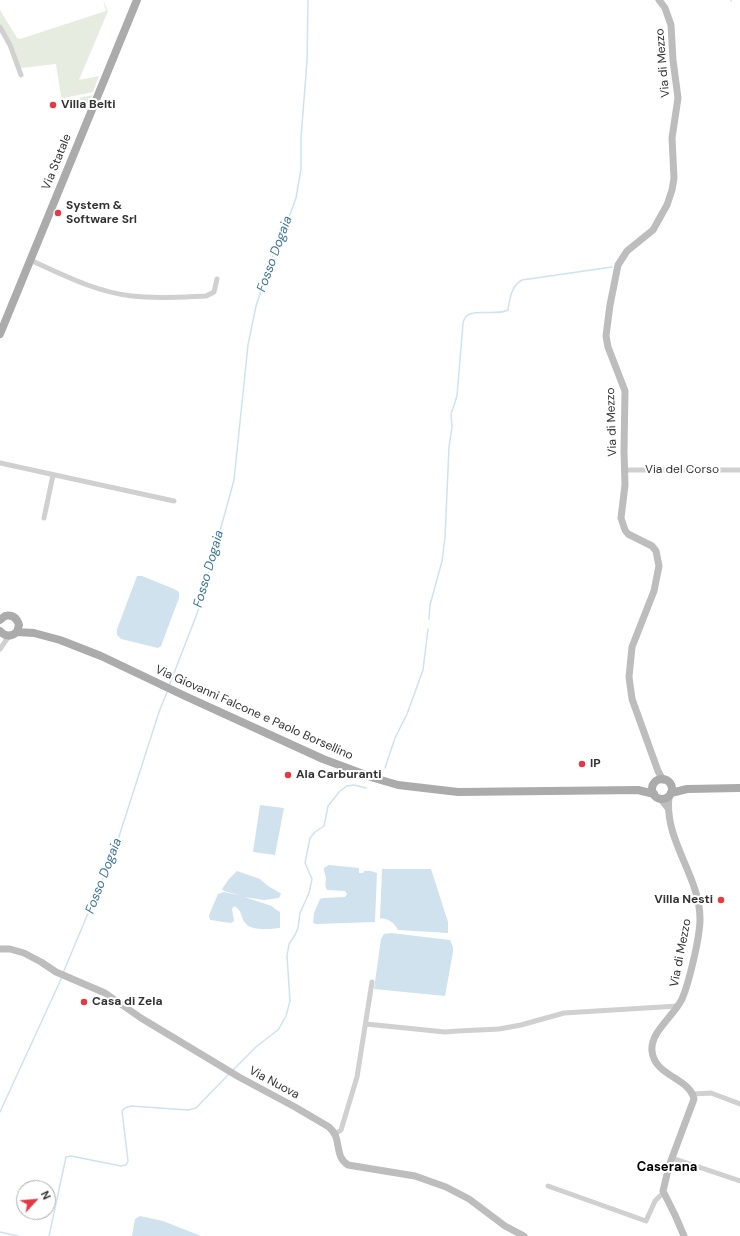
<!DOCTYPE html>
<style>
body{margin:0}
#map{position:relative;width:740px;height:1236px;overflow:hidden;background:#fff;font-family:"DM Sans",sans-serif}
canvas{display:block}
.north{position:absolute;left:16px;top:1180px;width:40px;height:40px;box-sizing:border-box;background:#fff;border:1px solid #adadad;border-radius:50%;rotate:64deg;font-size:11px;font-weight:700;line-height:16px;text-align:center;color:#333}
.north::after{content:'';display:block;margin:auto;width:14px;height:18px;background:#e63946;clip-path:polygon(50% 0,100% 100%,50% 72%,0 100%)}
</style>
<div id="map">
<canvas width="740" height="1236"></canvas>
<div class="north">N</div>
</div>
<script>
const g = document.querySelector('canvas').getContext('2d');
g.lineJoin = 'round';
function paint(path, color) {
  g.fillStyle = color;
  g.fill(path, 'evenodd');
}
function trace(path, color, width, dash) {
  g.strokeStyle = color;
  g.lineWidth = width;
  g.lineCap = dash ? 'butt' : 'round';
  g.setLineDash(dash || []);
  g.stroke(path);
}
function label(font, color, halo, rows, align = 'center') {
  g.font = font + ' "DM Sans",sans-serif';
  g.lineWidth = 4;
  g.setLineDash([]);
  g.textBaseline = 'middle';
  g.strokeStyle = halo;
  g.fillStyle = color;
  for (const [text, x, y, turn = 0] of rows) {
    g.save();
    g.translate(x, y);
    g.rotate((+turn || 0) * Math.PI / 180);
    g.textAlign = isNaN(turn) ? turn : align;
    if (halo) g.strokeText(text, 0, 0);
    g.fillText(text, 0, 0);
    g.restore();
  }
}
paint(new Path2D(`
 M103,0l5,11 -29,69 20,-4 -6,16 -29,6 -3,-2 -5,-32 -35,4 -21,-43v-15l17,28 3,1 86,-28z
 M93,95l-5,9 -26,4v-5l2,-2z`), '#e6ecdf');
paint(new Path2D(`
 M137,576h5l32,13 5,3v6l-18,48 -3,2 -37,-9 -4,-4v-6l2,-5z
 M260,805l24,3 -9,47 -22,-3z
 M329,865l30,3v5h4l1,-2h7l6,2 -2,49 -59,2 -3,-1 1,-10 6,-14 3,-1 22,-1 2,-3 -2,-3 -18,-1c-3,-5 -1,-7 -1,-12 -1,-4 -2,-6 -2,-10z
 M382,869h49l17,53v11l-50,-3c-4,-8 -9,-11 -18,-12z
 M237,871l23,8 8,7 12,7 1,1 -2,4 -15,2 -20,-3 28,9 3,3 5,3v16c-9,1 -28,3 -34,-4 -6,-6 -3,-14 -12,-18l-2,3 2,12 -3,2 -21,-3 -1,-5 9,-21 6,-2 19,4 -19,-5 -2,-2 7,-10z
 M391,933l59,7 3,7v5l-8,44 -71,-7 7,-50 3,-5z
 M140,1216l23,5 38,15h-69l3,-17z`), '#cfe2ee');
trace(new Path2D(`
 M731,0v1
 M429,619l1,-14 12,-44 3,-24 4,-90 3,-20 -1,-13 6,-18 6,-73c0,-1 2,-6 3,-6 7,-9 32,-1 42,-7 2,-12 3,-24 14,-30l90,-13
 M169,686l29,-75 36,-131 14,-135 8,-39 24,-71 11,-23 5,-14 5,-29v-31l6,-77 1,-61
 M385,768l10,-30 12,-24 16,-44 5,-41
 M63,973l52,-124 44,-137 8,-20
 M233,1070l24,-24 21,-16 8,-14 4,-15 -3,-45 2,-12 6,-9 3,-7 2,-15 9,-20 3,-14 -7,-16 5,-25 5,-6 9,-6 4,-20 12,-15 7,-5 7,-1 12,3
 M0,1112l62,-135
 M0,1232l18,4
 M49,1236l17,-79 5,-1 50,10 5,-1 2,-4 -6,-50 3,-3 6,-2 57,4 8,-2 33,-34`), '#cfe2ee', 1.5);
trace(new Path2D(`
 M0,27l10,18 11,30
 M30,260c33,15 66,32 102,36 25,3 50,1 74,0l8,-4 3,-13
 M0,463l174,38
 M625,470h115
 M44,518l9,-43
 M0,649l9,-13
 M366,1024l79,8 13,-1 41,-2 22,-4 43,-12 114,-7
 M693,1094l18,-1 29,11
 M335,1134l6,-4 16,-53 15,-95
 M672,1158l68,23
 M548,1186l98,35 9,-20 8,-8`), '#d0d0d0', 5);
trace(new Path2D(`
 M659,0l6,8 6,17 2,35 5,38 -6,40 2,40 -2,12 -5,15 -14,25 -26,21 -9,14 -8,40 -4,31 2,11 17,44 -1,60 1,34 -4,33 4,12 3,4 24,12 4,5 3,15 -5,25 -22,56 -3,30 3,22 26,72 5,9
 M669,797c-5,44 31,79 31,122 0,18 -11,64 -18,80 -8,17 -32,33 -30,52 2,25 38,27 42,48l-25,67 -6,25 12,24 9,21
 M661,799l7,9
 M0,949h10l14,4 17,9 15,10 49,21 36,25 98,59 56,30 34,20c14,12 4,28 19,38l67,11 31,11 23,12 36,27 19,10`), '#bdbdbd', 7);
trace(new Path2D(`
 M0,334l137,-334
 M0,620l5,-4c7,-2 12,2 14,9l-2,7c-6,5 -12,5 -17,-1
 M17,632l17,1 26,7 41,16 84,40 138,63 51,19 24,7 60,7 180,-2 16,4
 M652 789a10 10 0 1 1 20 0a10 10 0 1 1-20 0Z
 M671,793l16,-4 53,-1`), '#ababab', 8);
for (const [x, y, r, color] of [
 [53,105,4,"#e63946"],
 [58,213,4,"#e63946"],
 [582,764,4,"#e63946"],
 [288,775,4,"#e63946"],
 [721,900,4,"#e63946"],
 [84,1002,4,"#e63946"]
]) {
  const dot = new Path2D();
  dot.arc(x, y, r, 0, 2 * Math.PI);
  g.fillStyle = color;
  g.fill(dot);
  trace(dot, '#fff', 1.5);
}
label('12px', '#333', '#fff', [
 ["Via di Mezzo",663,63,-95],
 ["Via Statale",57,162,-68],
 ["Via di Mezzo",612,422,-92],
 ["Via del Corso",682,470],
 ["Via Giovanni Falcone e Paolo Borsellino",254,713,24],
 ["Via di Mezzo",681,953,-79],
 ["Via Nuova",274,1083,28]
]);
label('bold 12px', '#333', '#fff', [
 ["Villa Belti",61,105],
 ["System &",66,206],
 ["Software Srl",66,220],
 ["IP",590,764],
 ["Ala Carburanti",296,775],
 ["Villa Nesti",713,900,"right"],
 ["Casa di Zela",92,1002]
], 'left');
label('italic 13px', '#3f7597', '#fff', [
 ["Fosso Dogaia",275,254,-70],
 ["Fosso Dogaia",209,569,-74],
 ["Fosso Dogaia",104,876,-69]
]);
label('bold 13px', '#000', '#fff', [
 ["Caserana",667,1168]
]);
</script>
